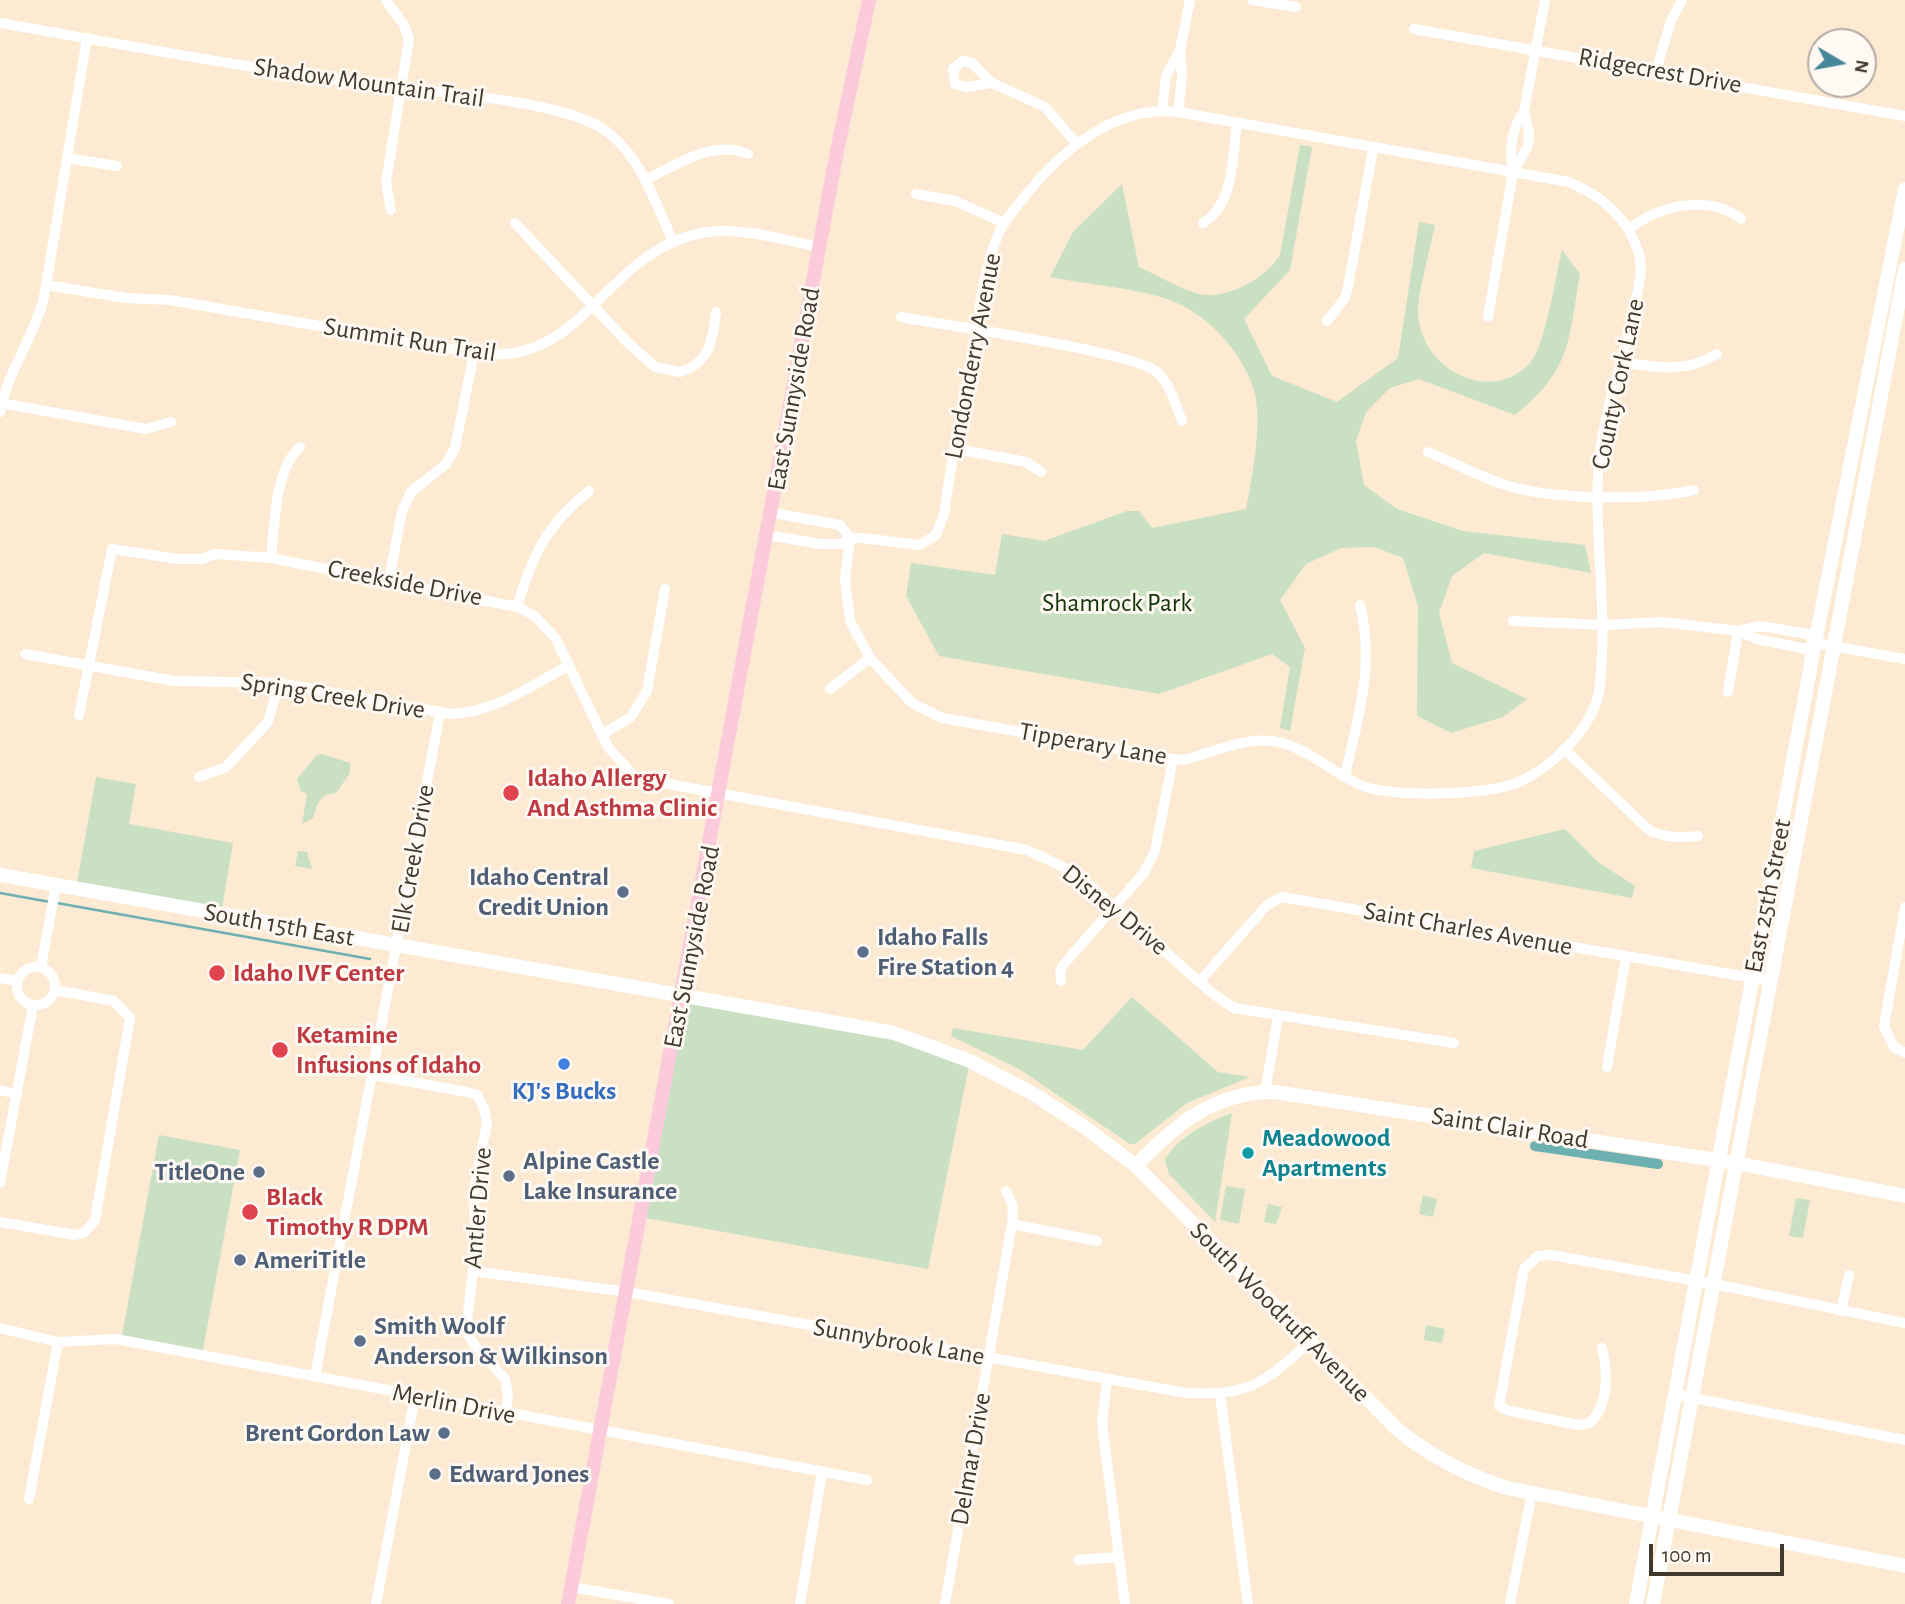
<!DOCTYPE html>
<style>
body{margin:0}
#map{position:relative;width:1905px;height:1604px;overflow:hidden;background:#fcead2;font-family:"Alegreya Sans",sans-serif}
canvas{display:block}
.north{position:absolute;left:1807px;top:28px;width:70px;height:70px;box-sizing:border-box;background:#fef9f3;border:2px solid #b3aca4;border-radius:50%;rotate:100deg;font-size:19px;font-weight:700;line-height:28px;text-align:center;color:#42392d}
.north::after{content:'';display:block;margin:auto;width:24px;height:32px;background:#46879a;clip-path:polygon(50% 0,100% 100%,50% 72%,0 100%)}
.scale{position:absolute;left:1649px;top:1544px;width:135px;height:32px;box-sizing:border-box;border:4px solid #42392d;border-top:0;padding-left:9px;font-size:21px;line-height:24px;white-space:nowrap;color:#42392d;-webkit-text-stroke:5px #fef9f3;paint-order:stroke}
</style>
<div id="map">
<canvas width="1905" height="1604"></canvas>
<div class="north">N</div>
<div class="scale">100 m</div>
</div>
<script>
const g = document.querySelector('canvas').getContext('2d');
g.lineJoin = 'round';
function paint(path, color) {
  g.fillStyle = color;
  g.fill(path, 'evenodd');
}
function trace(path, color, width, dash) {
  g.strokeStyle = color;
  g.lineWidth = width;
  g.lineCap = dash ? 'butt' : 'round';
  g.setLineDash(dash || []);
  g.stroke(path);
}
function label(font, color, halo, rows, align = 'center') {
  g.font = font + ' "Alegreya Sans",sans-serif';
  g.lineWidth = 6;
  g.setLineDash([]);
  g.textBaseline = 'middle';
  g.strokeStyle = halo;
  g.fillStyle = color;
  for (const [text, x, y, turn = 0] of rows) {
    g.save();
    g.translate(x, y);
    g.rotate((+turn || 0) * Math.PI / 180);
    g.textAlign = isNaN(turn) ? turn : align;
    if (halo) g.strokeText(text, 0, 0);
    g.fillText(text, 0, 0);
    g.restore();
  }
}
paint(new Path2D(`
 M1300,145l12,2 -22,123 -46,49 28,57 65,26 61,-44 21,-136 16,3c-4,21 -18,71 -17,89 3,55 72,92 112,49 15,-16 26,-89 32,-113l18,24c-12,68 -8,95 -65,141l-96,-36 -29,9 -24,24 -10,29 8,44 33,24 66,22 122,14 6,28 -107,-20 -32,23 -13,37 13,50 75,36 -24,18 -52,16 -34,-17 1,-110 -15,-48 -29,-11 -33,1 -35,16 -26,36 25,48 -15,83 -10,-3 10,-61 -18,-13 -113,40 -220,-38 -33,-60 5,-33 84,12 7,-41 42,7 83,-30h12l13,17 94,-19c6,-31 18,-91 7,-122 -14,-40 -50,-78 -92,-90 -36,-10 -75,-13 -111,-20l23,-45 49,-48 17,83c16,7 50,27 66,28 27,2 62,-18 75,-40z
 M322,754l28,9v10l-14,20c-17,1 -18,10 -23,25l-11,6 5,-30 -6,-3 -4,-12 19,-23z
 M96,777l40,7 -7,40 104,19 -12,71 -145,-26z
 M1565,829l33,33 37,24 -3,12 -161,-30 3,-17z
 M298,851l9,1 5,17 -17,-3z
 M683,994l203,37 84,30 -42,208 -287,-52z
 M1132,997l86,75 32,5 -63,26 -52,41h-5l-111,-75 -68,-33 2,-8 130,22z
 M1232,1113l-17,109 -46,-48 -4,-14c13,-24 43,-38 67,-47z
 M159,1135l81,15 -38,205 -81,-14z
 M1226,1186l19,3 -6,35 -19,-4z
 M1423,1195l14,4 -4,18 -14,-3z
 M1796,1198l14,2 -7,38 -14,-2z
 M1268,1204l14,3 -6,17 -12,-2z
 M1426,1325l19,4 -3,14 -18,-3z`), '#c9e0c3');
trace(new Path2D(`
 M0,893l50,9
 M57,903l313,56`), '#6cb0b1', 2.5);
trace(new Path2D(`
 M1535,1146l123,18`), '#6cb0b1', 10);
trace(new Path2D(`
 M386,0l18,25 5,14 -23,143 5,28
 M1252,0l44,7
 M0,23c125,22 251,46 377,62 55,7 178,15 223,42 39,23 55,76 73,114
 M1414,29l491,87
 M963,61l9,2 20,20 -26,4 -11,-3 -2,-15z
 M1656,70l15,-49 11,-21
 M992,83l53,24 31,36
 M1162,112l4,-36 14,-26
 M1178,112l4,-35 -2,-27 10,-50
 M67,158l50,8
 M1513,172c-4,-24 -2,-41 11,-61
 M645,180c32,-15 67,-41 103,-26
 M916,194l39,7 49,22
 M515,223l112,119 28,25 25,5c30,-9 33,-33 36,-60
 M1203,223c32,-20 29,-65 34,-99
 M1629,229c31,-24 79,-35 112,-10
 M46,285l79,13 45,2 304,53c111,17 129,-102 228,-120 37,-7 81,7 117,14
 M901,317c41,8 237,35 257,56 12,11 18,33 24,48
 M1488,317l25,-145 15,-26 1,-14 -5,-21 21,-111
 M1327,321l18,-23 3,-11 25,-138
 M1623,362c33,6 64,11 94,-8
 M0,403l146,26 25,-7
 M0,412c8,-42 34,-74 44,-115l43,-259
 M956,449l70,13 15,10
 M1428,452c24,10 49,23 74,32 47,16 143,17 192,6
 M773,513l67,12 10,13
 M768,535l52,9h21l9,-6h12l58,7 16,-10 8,-21c7,-53 19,-106 28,-159 7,-40 10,-82 26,-120 6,-14 17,-27 27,-39 37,-46 90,-91 153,-84l391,70c34,15 59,35 70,72 5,18 -2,40 -6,58 -11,54 -33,109 -35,165 -3,59 7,119 4,179 -1,15 -1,33 -6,47 -12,33 -44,63 -75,78 -28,15 -132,17 -161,4 -31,-14 -53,-39 -88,-44 -27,-4 -61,12 -88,19l-11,-1 -231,-41 -30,-15 -42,-45 -20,-37 -5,-42 5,-41
 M271,558c4,-33 3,-88 29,-111
 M389,580l13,-69 9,-19 35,-28 9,-16 19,-95
 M517,607c15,-51 30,-83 72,-116
 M1513,621l91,4 59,-3 75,9 22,-5 48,8 7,9 90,16
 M25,654l149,27 105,2 172,31c42,-1 81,-29 117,-48
 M830,689l40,-31
 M1728,692l10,-61 19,8 49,10 9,-6
 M79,715l33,-166 66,10h24l13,-5 56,4 246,49 18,9 21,23 52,108 28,31 391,72 49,23 136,120 22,15 220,35
 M603,734l28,-17 16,-26 18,-102
 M1564,749l85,81c17,8 31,8 49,6
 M1345,776c13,-59 30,-110 15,-171
 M199,777l27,-10 42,-45 11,-39
 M1905,907l-21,119 10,21 11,6
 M17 986a19 19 0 1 1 38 0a19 19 0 1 1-38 0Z
 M41,967l15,-82
 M0,978l17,3
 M1061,981l-1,-9 4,-8 79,-90 12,-23 18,-92
 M1200,981l67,-76 15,-8 489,84
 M1607,1067l19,-110
 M373,1075l94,17 10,3 7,13 3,15 -13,67 1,62 -9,79 9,15 30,33 3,16 -2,19
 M0,1090l17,4
 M1265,1092l13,-75
 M0,1183l33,-178
 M0,1222l75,13 10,-3 10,-12 35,-202 -16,-17 -59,-11
 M1012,1224l85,17
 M473,1271l154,21 559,101c64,3 78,-10 124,-51
 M1841,1311l8,-36
 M0,1328l58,14 58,-3 751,141
 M1602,1348c6,24 7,56 -12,75l-12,2 -72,-15 -7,-4 25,-137 14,-13 13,-1 163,29 191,39
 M315,1376l125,-663
 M1107,1380l-5,43 23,181
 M1674,1394l231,46
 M1220,1395l28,209
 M29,1499l29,-157
 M1078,1560l40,-3
 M571,1587l98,17
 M376,1604l39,-208
 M800,1604l22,-132
 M945,1604l67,-380 1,-18 -7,-15
 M1510,1604l22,-112`), '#fff', 10);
trace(new Path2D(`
 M0,875l894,158 76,28 60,31 53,34 53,40 261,263c33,27 69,46 110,59l398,78
 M1136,1166c38,-41 80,-75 139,-74l461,71 169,33
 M1636,1604l179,-961 90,-454
 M1653,1604l252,-1335`), '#fff', 14);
trace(new Path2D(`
 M568,1604l269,-1453 32,-151`), '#fbcbdc', 14);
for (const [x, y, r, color] of [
 [511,793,9,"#e0444e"],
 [623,892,7,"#5c6f8a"],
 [863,952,7,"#5c6f8a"],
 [217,973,9,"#e0444e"],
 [280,1050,9,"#e0444e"],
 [564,1064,7,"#3f7fe0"],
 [1248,1153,7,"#0f9aa8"],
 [259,1172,7,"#5c6f8a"],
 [509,1176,7,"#5c6f8a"],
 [250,1212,9,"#e0444e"],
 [240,1260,7,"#5c6f8a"],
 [360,1341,7,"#5c6f8a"],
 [444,1433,7,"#5c6f8a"],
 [435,1474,7,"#5c6f8a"]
]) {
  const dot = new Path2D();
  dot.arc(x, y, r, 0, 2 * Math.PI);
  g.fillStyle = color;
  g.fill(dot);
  trace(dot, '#fef9f3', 2.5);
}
label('26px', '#42392d', '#fef9f3', [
 ["Ridgecrest Drive",1660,71,10],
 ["Shadow Mountain Trail",369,83,8],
 ["Summit Run Trail",410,340,9],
 ["Londonderry Avenue",973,356,-79],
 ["County Cork Lane",1618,384,-78],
 ["East Sunnyside Road",794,389,-80],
 ["Creekside Drive",405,583,11],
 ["Spring Creek Drive",333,696,9],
 ["Tipperary Lane",1093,744,10],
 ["Elk Creek Drive",413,859,-80],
 ["East 25th Street",1768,896,-79],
 ["Disney Drive",1115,910,39],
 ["South 15th East",279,925,10],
 ["Saint Charles Avenue",1468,929,10],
 ["East Sunnyside Road",692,947,-79],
 ["Saint Clair Road",1510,1128,9],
 ["Antler Drive",478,1208,-85],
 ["South Woodruff Avenue",1280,1312,45],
 ["Sunnybrook Lane",899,1342,10],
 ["Merlin Drive",454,1404,11],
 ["Delmar Drive",971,1459,-80]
]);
label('26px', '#133408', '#fef9f3', [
 ["Shamrock Park",1117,603]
]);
label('bold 26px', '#be3a42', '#fef9f3', [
 ["Idaho Allergy",527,778],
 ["And Asthma Clinic",527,808],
 ["Idaho IVF Center",233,973],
 ["Ketamine",296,1035],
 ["Infusions of Idaho",296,1065],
 ["Black",266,1197],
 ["Timothy R DPM",266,1227]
], 'left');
label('bold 26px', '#4e5e75', '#fef9f3', [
 ["Idaho Central",609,877,"right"],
 ["Credit Union",609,907,"right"],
 ["Idaho Falls",877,937],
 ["Fire Station 4",877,967],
 ["Alpine Castle",523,1161],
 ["Lake Insurance",523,1191],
 ["TitleOne",245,1172,"right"],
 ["AmeriTitle",254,1260],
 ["Smith Woolf",374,1326],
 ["Anderson & Wilkinson",374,1356],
 ["Brent Gordon Law",430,1433,"right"],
 ["Edward Jones",449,1474]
], 'left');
label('bold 26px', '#366cbe', '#fef9f3', [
 ["KJ's Bucks",564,1091]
]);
label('bold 26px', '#0d838f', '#fef9f3', [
 ["Meadowood",1262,1138],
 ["Apartments",1262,1168]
], 'left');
</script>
